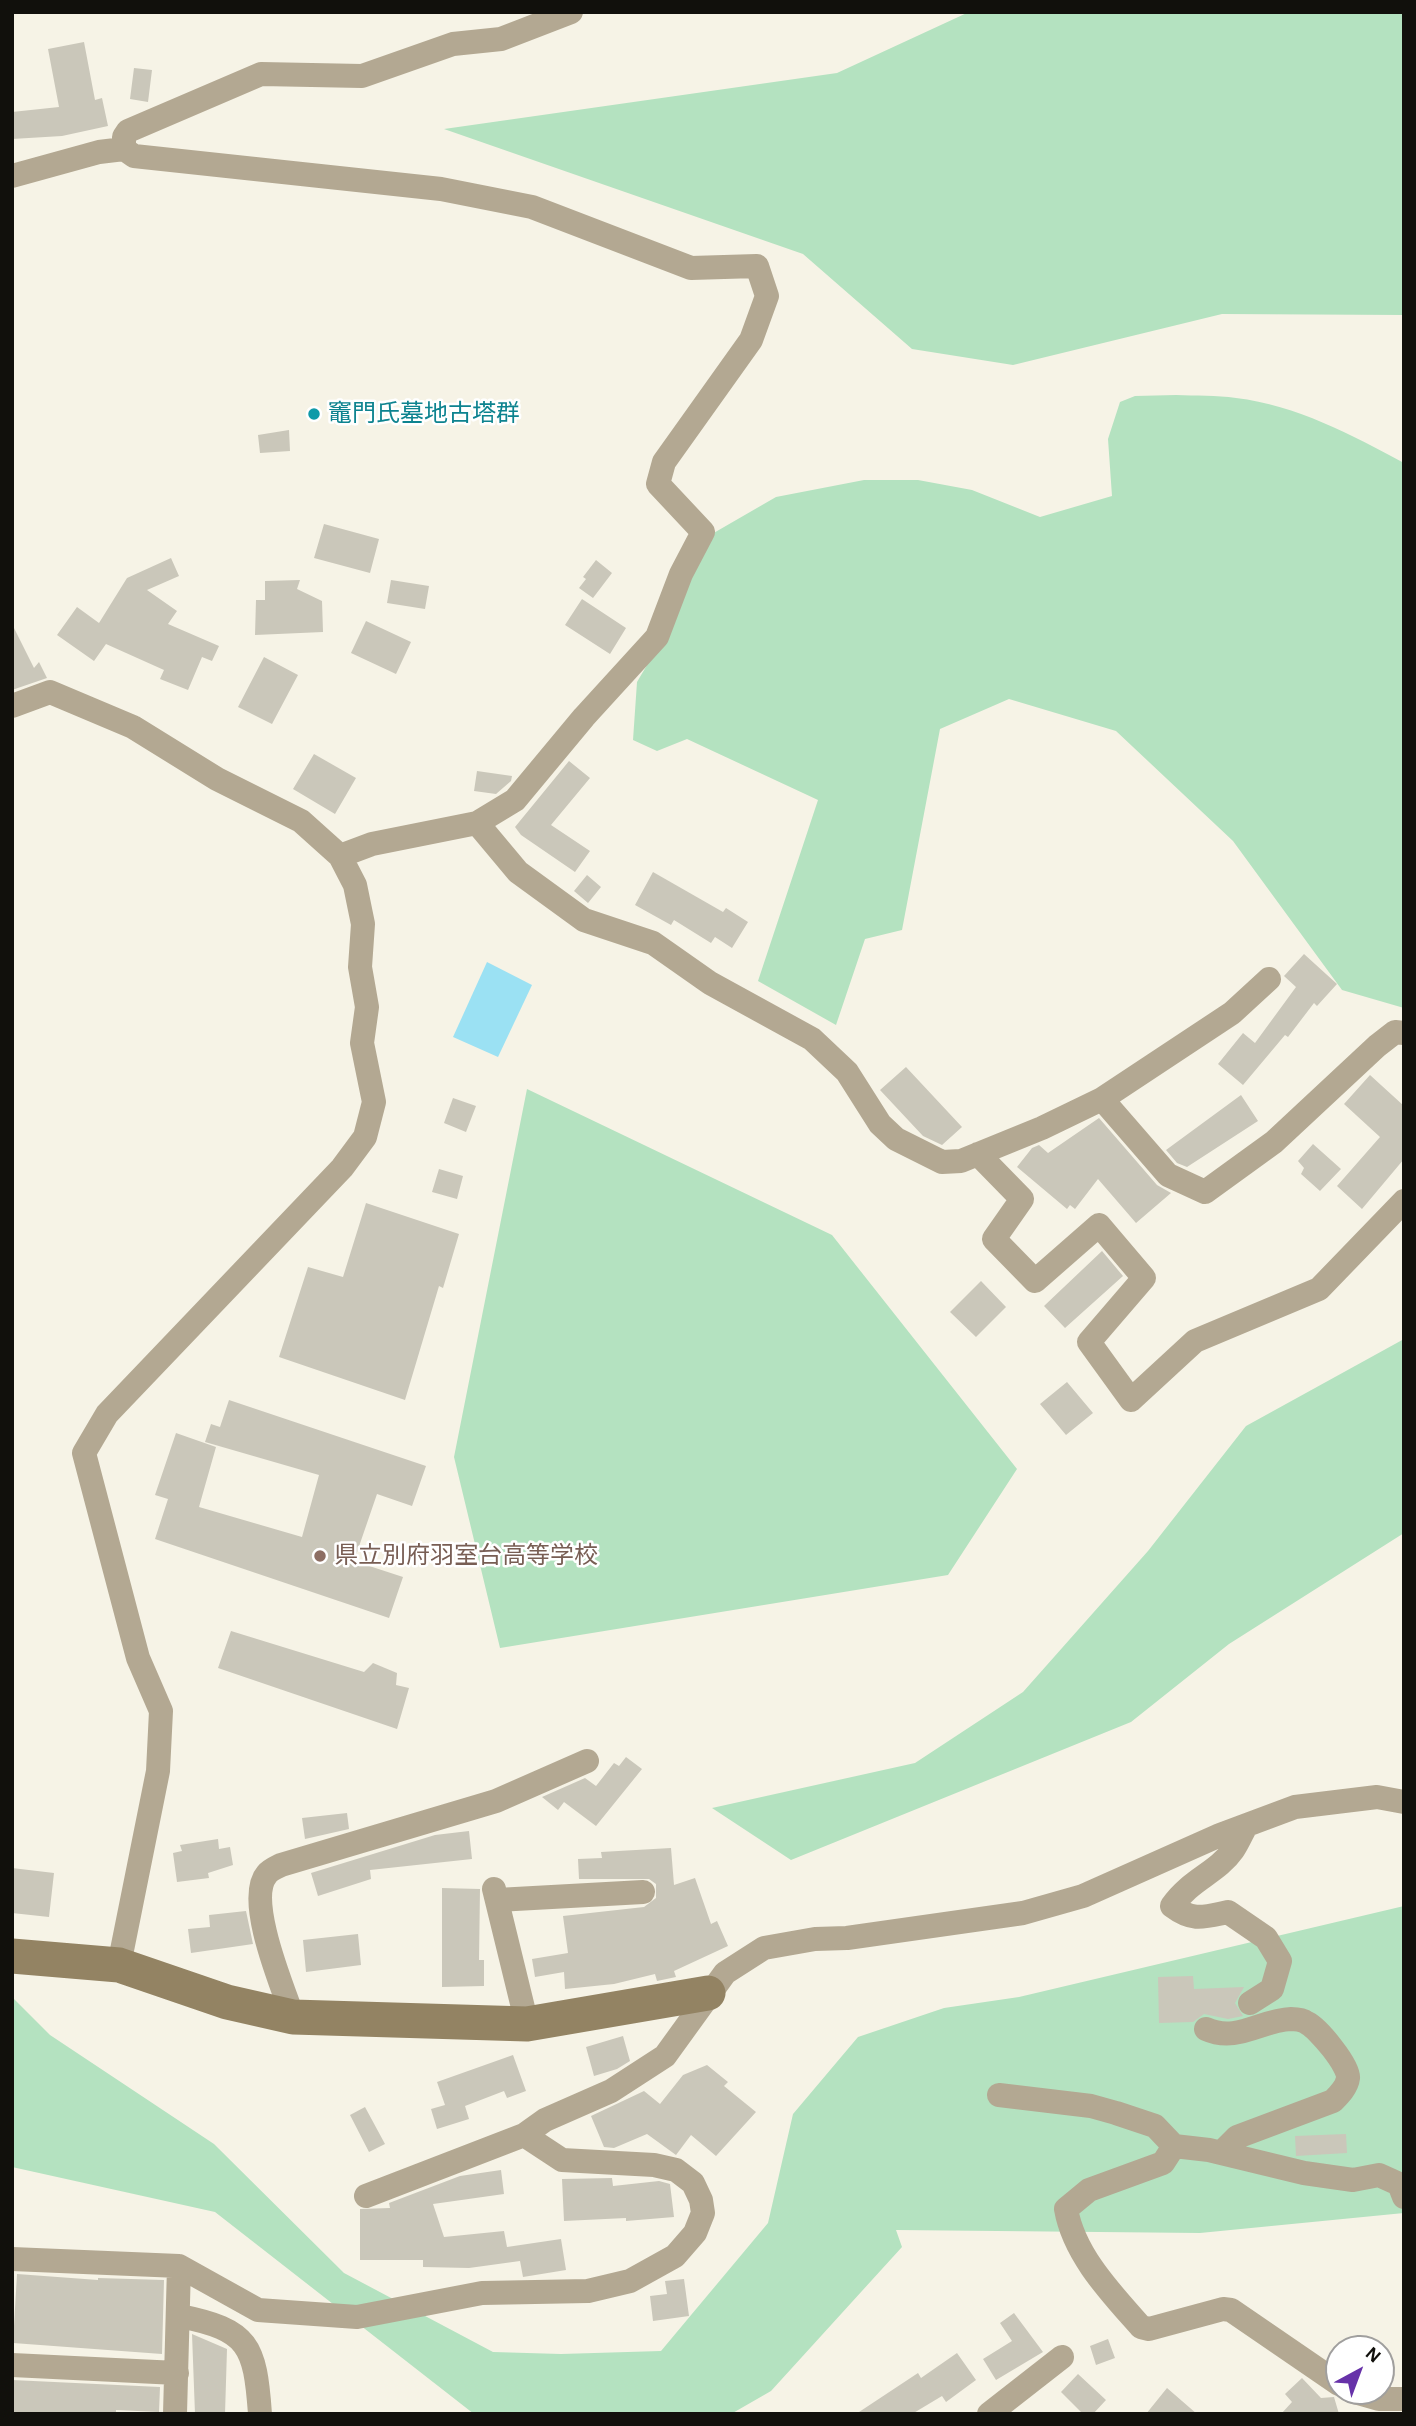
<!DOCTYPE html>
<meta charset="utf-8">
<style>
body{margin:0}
#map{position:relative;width:1416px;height:2426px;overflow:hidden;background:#f6f3e6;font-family:"Alegreya Sans",sans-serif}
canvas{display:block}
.frame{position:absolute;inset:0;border:14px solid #11100c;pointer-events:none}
.north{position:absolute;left:1325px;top:2335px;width:70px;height:70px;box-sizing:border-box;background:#fff;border:2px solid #a09f9e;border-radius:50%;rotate:41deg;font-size:19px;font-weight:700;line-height:28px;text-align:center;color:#11100c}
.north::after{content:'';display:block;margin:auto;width:24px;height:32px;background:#6732a9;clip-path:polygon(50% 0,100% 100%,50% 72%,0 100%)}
</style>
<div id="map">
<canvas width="1416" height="2426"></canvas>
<div class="frame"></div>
<div class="north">N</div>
</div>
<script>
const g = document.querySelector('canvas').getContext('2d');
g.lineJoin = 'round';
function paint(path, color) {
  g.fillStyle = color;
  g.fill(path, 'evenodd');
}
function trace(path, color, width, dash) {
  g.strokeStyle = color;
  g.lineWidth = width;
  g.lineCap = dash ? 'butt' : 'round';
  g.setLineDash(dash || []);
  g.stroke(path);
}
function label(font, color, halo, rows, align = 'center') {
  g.font = font + ' "Alegreya Sans","Noto Sans JP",sans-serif';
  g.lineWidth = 5;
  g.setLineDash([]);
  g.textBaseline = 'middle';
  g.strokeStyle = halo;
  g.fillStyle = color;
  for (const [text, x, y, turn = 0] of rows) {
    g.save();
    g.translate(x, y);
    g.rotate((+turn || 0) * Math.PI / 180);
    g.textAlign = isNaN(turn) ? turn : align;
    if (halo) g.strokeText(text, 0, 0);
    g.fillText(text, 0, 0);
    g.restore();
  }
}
paint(new Path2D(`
 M969,12h435v303l-182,-1 -209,51 -101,-16 -109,-95 -359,-125 393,-56z
 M1176,395c20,1 40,0 60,3 60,7 116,37 168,65v545l-62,-18 -109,-149 -117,-110 -107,-32 -69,30 -38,201 -37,9 -29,86 -78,-44 60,-181 -131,-61 -30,12 -24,-11 4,-58 39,-66 29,-78 71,-41 88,-17h54l54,10 68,27 72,-21 -4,-57 12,-37 15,-6z
 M527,1089l305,146 185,234 -69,106 -448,73 -46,-191z
 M1404,1339v194l-175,111 -98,78 -340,138 -79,-52 203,-45 108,-71 125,-141 98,-125z
 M1404,1906v307l-204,20 -304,-3 6,17 -131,144 -40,23h-257l-259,-202 -203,-45v-170l38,38 164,109 130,129 149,79 68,2 100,-3 107,-128 25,-109 65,-77 86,-29 75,-11z`), '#b4e2c0');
paint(new Path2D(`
 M487,962l45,23 -34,72 -45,-20z`), '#9be1f3');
paint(new Path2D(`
 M84,42l11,58 7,-2 6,28 -46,10 -50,3v-27l47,-5 -11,-58z
 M134,68l18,2 -4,32 -18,-3z
 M289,430l1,21 -30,2 -2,-18z
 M324,524l55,15 -9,34 -56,-15z
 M171,558l8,18 -32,14 30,21 -9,13 51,22 -7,15 -10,-4 -14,33 -28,-11 4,-9 -58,-26 -12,17 -37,-26 20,-28 22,16 28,-45z
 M596,560l16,13 -19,25 -14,-10 7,-9 -3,-2z
 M300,580l-3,9 25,12 1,31 -68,3 1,-35h9v-19z
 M391,580l38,6 -4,23 -38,-6z
 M582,599l44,29 -16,26 -45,-29z
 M366,621l45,21 -15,32 -45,-21z
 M12,624l22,44 5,-6 8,16 -35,12z
 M264,657l34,18 -26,49 -34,-17z
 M314,754l42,24 -21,36 -42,-25z
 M569,761l21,17 -39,47 39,26 -15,21 -54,-37 -6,-8z
 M477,771l35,5 -1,5 -15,13 -22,-3z
 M653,872l70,40 3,-4 22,14 -16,26 -17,-11 -4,6 -37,-23 -3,5 -36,-20z
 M587,875l14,12 -13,16 -14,-12z
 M1304,954l33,30 -20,22 -3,-3 -26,34 -3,-2 -42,50 -25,-21 25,-31 12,10 41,-56 -12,-11z
 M906,1067l56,60 -20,18 -19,-9 -43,-46z
 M1370,1075l34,31v53l-42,50 -25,-23 43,-49 -36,-33z
 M1241,1095l17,26 -71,46 -10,-4 -11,-13z
 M453,1098l23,8 -10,26 -22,-9z
 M1099,1118l58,67 14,8 -35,30 -38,-44 -23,30 -5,-4 -3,4 -50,-42 15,-19 7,-3 9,8z
 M1313,1144l28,25 -21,22 -19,-17 3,-6 -6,-7z
 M439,1169l24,7 -6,23 -25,-7z
 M366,1203l93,31 -16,54 -4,-2 -34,114 -126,-43 29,-90 35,10z
 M1102,1251l21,25 -58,52 -21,-22z
 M981,1281l25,26 -30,30 -26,-25z
 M1067,1382l26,31 -27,22 -26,-31z
 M229,1400l197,66 -14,40 -35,-12 -23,67 49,16 -14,41 -234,-79 13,-40 -13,-4 21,-62 40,14 -17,60 103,30 17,-62 -114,-33 6,-18 9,3z
 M231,1631l133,41 9,-9 24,10 -1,12 13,3 -12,41 -179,-61z
 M626,1757l16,12 -46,57 -32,-24 -6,8 -16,-13 43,-19 11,8 18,-23 5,3z
 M347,1813l2,16 -44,10 -3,-21z
 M469,1831l3,28 -102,11 1,9 -53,17 -7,-23 124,-38z
 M218,1839l1,10 11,-2 3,18 -25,8 1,5 -32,4 -4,-29 9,-2 -2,-6z
 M671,1848l3,37 21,-7 16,46 6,-3 11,25 -54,25 2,6 -19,4 -2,-7 -41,10 -49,5 -1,-17 -29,5 -3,-18 36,-6 -5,-37 81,-9 12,-9v-14l-7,-5h-70l-1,-20 24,-1 -1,-6z
 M12,1868l42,5 -5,44 -37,-4z
 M442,1888l38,1 -1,71h5v26l-42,1z
 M246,1911l7,33 -62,9 -3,-24 22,-2 -1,-12z
 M358,1934l3,31 -55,7 -3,-32z
 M1193,1976l1,13 50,-2 -9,16 8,13 -15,3 -24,-5 -11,8 -34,1 -1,-46z
 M623,2036l7,25 -13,8 -23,7 -8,-29z
 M513,2055l13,36 -19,7 -3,-7 -39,15 4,13 -32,10 -6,-20 14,-4 -8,-23z
 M707,2065l21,17 -4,4 32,26 -40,44 -25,-21 -15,20 -29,-21 -33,14 -10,-1 -13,-31 53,-25 16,13 23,-29z
 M365,2107l20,37 -16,8 -19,-37z
 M1346,2134l1,19 -51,3 -1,-20z
 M501,2170l3,24 -71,10 11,33 60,-6 3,16 54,-8 5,31 -43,7 -3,-16 -51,7 -46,-1v-7h-63v-51l30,-1 -1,-5 71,-27z
 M612,2178l1,8 46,-5 11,3 4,33 -48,4v-3l-62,3 -2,-42z
 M17,2274l81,6v-2l66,2 -2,74 -149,-11z
 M684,2279l5,37 -36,5 -3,-25 17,-2 -2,-13z
 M1014,2313l29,39 -47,28 -13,-21 29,-18 -12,-18z
 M192,2334l35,15 -2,65h-30z
 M1108,2339l7,19 -19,7 -6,-19z
 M957,2353l19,27 -30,22 -4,-6 -30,18h-56l62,-41 3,5z
 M1078,2374l28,26 -13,14h-10l-22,-22z
 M1302,2378l19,20 13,-1 5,17h-58l11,-12 -7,-8z
 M12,2380l148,7 -1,25 -43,-2v4h-104z
 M1167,2388l30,26h-51z`), '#cac7ba');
trace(new Path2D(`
 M124,149v-12l4,-6 133,-57 101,2 91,-32 48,-5 70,-27
 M12,176l87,-24 25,-3 10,7 307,33 91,18 159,61 66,-2 10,30 -16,44 -87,122 -6,22 45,48 -22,42 -24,63 -73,80 -69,83 -38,23 -105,21 -32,12
 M12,706l38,-14 83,35 84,52 84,42 39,35 15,29 8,39 -3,43 7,40 -5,36 12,59 -9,35 -23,31 -235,246 -23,39 54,205 23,53 -3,60 -39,194
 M477,823l41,49 66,48 69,23 57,40 102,56 35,33 33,52 16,15 46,23 19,-1 81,-33 60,-29 130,-86 37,-34
 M1102,1099l66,76 37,17 69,-50 103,-96 18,-14 9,1
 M978,1154l44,45 -28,40 41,42 64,-56 45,53 -55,64 42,58 64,-59 124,-52 85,-88
 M1246,1826c-4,7 -8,17 -13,24 -16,23 -42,29 -61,56 21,16 32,11 56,6l38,26 14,23 -8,28 -22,14
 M494,1889l33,135
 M497,1900l146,-8
 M293,2017c-10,-29 -48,-118 -26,-143 3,-4 10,-7 14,-9l215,-64 91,-40
 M1206,2029c31,14 55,-9 85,-10 5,0 12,1 16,4 11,5 43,44 41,55 -1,9 -9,17 -15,23l-96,36 -16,16
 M999,2095l92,11 25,7 39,13 19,20 -11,17 -74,27 -23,19c8,46 45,84 75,118l8,2 74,-20 8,1 108,74
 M1174,2146l35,4 95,23 49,7 26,-5 20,9 5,13
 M366,2196l158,-61 21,-15 66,-29 54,-35 60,-83 39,-25 51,-9 32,-1 176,-25 60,-17 137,-61 75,-28 82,-10 27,5
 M12,2259l167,7 79,44 99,7 125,-24 106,-2 42,-10 45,-25 20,-23 8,-20 -2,-13 -8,-17 -17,-13 -22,-5 -92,-5 -38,-25
 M180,2316c69,14 75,29 80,98
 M12,2365l165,8
 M1351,2391l28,8h25
 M175,2414l4,-148
 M989,2414l73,-57`), '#b3a892', 24);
trace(new Path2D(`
 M12,1956l107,9 108,37 66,15 234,7 181,-31`), '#938363', 35);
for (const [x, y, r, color] of [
 [314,414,7,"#0f9aa8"],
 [320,1556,7,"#8d6e63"]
]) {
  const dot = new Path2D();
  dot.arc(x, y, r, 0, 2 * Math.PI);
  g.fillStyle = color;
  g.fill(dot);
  trace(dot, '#fff', 2.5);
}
label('24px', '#0d838f', '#fff', [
 ["竈門氏墓地古塔群",328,414]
], 'left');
label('24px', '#785e54', '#fff', [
 ["県立別府羽室台高等学校",334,1556]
], 'left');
</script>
